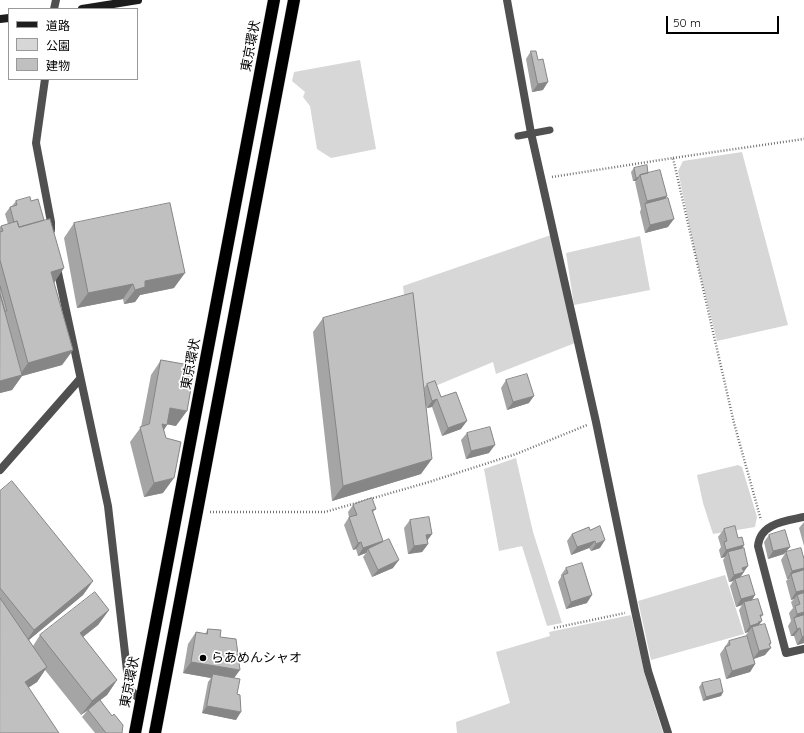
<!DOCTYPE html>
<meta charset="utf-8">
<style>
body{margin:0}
#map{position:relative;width:804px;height:733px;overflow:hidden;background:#fff;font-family:Quicksand,"Noto Sans JP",sans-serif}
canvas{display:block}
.legend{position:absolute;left:8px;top:8px;width:130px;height:72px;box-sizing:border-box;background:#fff;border:1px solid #999;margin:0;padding:5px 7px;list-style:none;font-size:12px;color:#000}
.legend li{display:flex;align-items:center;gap:8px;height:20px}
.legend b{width:20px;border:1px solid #999}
.scale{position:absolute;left:666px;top:16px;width:113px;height:18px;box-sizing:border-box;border:2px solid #000;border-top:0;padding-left:5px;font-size:12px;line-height:14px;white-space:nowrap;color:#000;-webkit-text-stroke:3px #fff;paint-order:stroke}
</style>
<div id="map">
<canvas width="804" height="733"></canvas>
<ul class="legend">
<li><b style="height:5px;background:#1d1d1d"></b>道路</li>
<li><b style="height:11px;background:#d7d7d7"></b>公園</li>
<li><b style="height:11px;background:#c0c0c0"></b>建物</li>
</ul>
<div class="scale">50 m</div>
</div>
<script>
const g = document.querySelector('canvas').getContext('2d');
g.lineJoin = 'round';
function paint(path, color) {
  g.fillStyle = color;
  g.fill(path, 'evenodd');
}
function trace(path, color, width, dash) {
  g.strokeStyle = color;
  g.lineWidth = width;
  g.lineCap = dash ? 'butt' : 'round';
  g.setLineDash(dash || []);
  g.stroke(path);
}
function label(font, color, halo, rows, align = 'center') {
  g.font = font + ' Quicksand,"Noto Sans JP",sans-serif';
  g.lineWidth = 3.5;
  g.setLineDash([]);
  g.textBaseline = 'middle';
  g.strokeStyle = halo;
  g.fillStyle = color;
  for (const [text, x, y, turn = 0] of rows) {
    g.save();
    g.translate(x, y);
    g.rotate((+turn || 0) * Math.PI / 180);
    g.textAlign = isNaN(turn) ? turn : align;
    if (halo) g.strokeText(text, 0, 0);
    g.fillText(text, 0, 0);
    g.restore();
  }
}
paint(new Path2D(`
 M360,60l16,89 -45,9 -14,-9 -7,-43 -7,-9 2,-5 -13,-11 2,-9z
 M742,152l46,173 -71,16 -20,-79 -19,-91 5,-10z
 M551,235l24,108 -79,31 -3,-12 -77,32 -13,-108z
 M640,236l10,54 -76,15 -8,-52z
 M516,458l17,74 29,91 -15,3 -25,-80 -23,5 -15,-82z
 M738,465l4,2 15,50 -2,10 -42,7 -10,-31 -6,-28z
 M725,575l19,59 -93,26 -13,-59z
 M631,615l14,60 18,58h-206l-1,-11 54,-19 -14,-51 54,-16 -1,-4z`), '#d7d7d7');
const highway = new Path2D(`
 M135,733l139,-733
 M155,733l139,-733`);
trace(highway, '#dbdbdb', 13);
trace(new Path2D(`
 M673,158l131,-19
 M552,177l121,-19 61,265 27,97
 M210,512h115l104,-30 87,-28 71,-29
 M554,628l71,-15`), '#727272', 2.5, [1, 2]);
trace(new Path2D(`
 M518,136l32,-6`), '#505050', 7);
trace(new Path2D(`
 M507,0l24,133 65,289 39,189 13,60 20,62
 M54,9l2,-9
 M45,79l-9,64 15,79v8
 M57,268l51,238 21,182 12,13
 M0,470l80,-91
 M804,517c-18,4 -44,6 -46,29l28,107 18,-4`), '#505050', 8);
trace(new Path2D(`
 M82,9l56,-9
 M0,19l9,-1`), '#1d1d1d', 8);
trace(highway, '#000', 12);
paint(new Path2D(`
 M531,51l12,39 -11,2 -6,-33z
 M634,168l14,5 19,23 -2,3 3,28 -23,6 -5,-21 1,-3 -6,-27 1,-1h-3l-2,-9z
 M16,201l38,81 19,68 -11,15 -40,11 -10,14 -12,3v-166l1,-1 7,-2 -3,-10 5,-7 2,-1z
 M74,223l100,65 -34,7 -5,7 -11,2 -1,-5 -46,9 -13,-70z
 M323,318l101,70 3,-4 14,13 20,32 -19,7 -10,-29 -5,1 -2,-4 -4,70 -89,27 -19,-169z
 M161,360l15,66 -9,-2 -3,6 -1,63 -19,4 -14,-55 11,-15 10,-52z
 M506,380l23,23 -22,7 -6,-22z
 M467,433l22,20 -23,6 -5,-19z
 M0,491l93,90 -10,14 -54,45 4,6 7,-11 69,-25 -11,15 -15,12 34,43 -10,15 -7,5 22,33h-27l-13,-16 5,-6 -6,4 -36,-45 -8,12 -9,6 -28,45z
 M353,505l23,4 -3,3 9,31 11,25 -21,9 -9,-20 3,-4 -8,3 -2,-7 -3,1 -9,-25 5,-8 -1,-5z
 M410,520l22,14 -5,7 1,3 -6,8 -14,2 -4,-26z
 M804,522v24l-5,-18z
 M724,529l14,9 6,7 -2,4 1,25 -3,3 15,18 -3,5 11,15 -2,2 -3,9 13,17 -6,12 -11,4 1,5 -5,8 -24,7 -6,-25 9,-13 18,-5 -1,-1 2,-3 -3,1 -6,-23 3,-5 -6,2 -6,-21 3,-5 -4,1 -6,-22 2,-3 -4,1 -2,-8 2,-3 -3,-10z
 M590,530l10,18 -9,3 -2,-3 -18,7 -4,-14 5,-7z
 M769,535l21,12 -6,7 -16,5 -4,-17z
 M786,552l18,16v75l-7,2 -3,-9h-3l-3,-10 3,-5 -2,-8 4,-5 -2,-6 3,-3 -3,1 -5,-19 2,-2h-1l-6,-19z
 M566,568l21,35 -21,6 -8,-27 3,-5v-2z
 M208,629l12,8 14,41 3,16 -1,26 -34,-7 6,-31 3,-4 -28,-5 5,-29 8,-12 9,2z
 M702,683l21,9 -2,4 -18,5 -4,-14z`), '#a5a5a5');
paint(new Path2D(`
 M548,82l-5,8 -11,2 6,-8z
 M639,177l-3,4h-3l3,-3z
 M667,196l-5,8h-17l2,-3z
 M674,219l-6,8 -23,6 5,-8z
 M64,268l-10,15 -3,-11z
 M185,273l-11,15 -34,7 -5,7 -11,2 11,-14 10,-9z
 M133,284l-10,15 -46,9 11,-15z
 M73,350l-11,15 -40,11 -10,14 -12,3v-12l21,-8 7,-10z
 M534,396l-5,7 -22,7 6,-8z
 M437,399l-5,8 -5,1 5,-7z
 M170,408l17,3 -11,15 -16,-3z
 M467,421l-6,8 -19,7 6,-8z
 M162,424l5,1 -10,15z
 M495,445l-6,8 -23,6 5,-8z
 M432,459l-11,15 -89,27 11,-15z
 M174,478l-11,15 -19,4 10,-14z
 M432,534l-6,8v-7z
 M605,540l-5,8 -9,3 5,-7z
 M383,541l-5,7 -10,1 -2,4 -8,3 5,-8z
 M595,541l-6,7 -18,7 6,-8z
 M361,542l-5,7 -3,1 5,-7z
 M428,544l-6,8 -14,2 6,-8z
 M744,545l-5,8 -11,-1 -3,5 -4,1 5,-8z
 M790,547l-6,7 -16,5 5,-8z
 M399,560l-6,8 -21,9 6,-7z
 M748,566l-10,14 -3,-1 -2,2 -4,1 5,-7 8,-7z
 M804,568v3l-13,3 -3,5h-1l5,-8z
 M93,581l-10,14 -59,49 10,-14z
 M804,590v6l-7,-1 -3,4 -3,1 5,-8z
 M592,595l-5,8 -21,6 5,-7z
 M755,595l-5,8 -6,-1 -2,3 -6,2 5,-8z
 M109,610l-11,15 -28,22 10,-14z
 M804,612v7h-10l3,-5z
 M762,621l-6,8 -4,-2 -4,5 -3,1 5,-7z
 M800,628l-6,8h-3l6,-7z
 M804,636v7l-7,2 5,-8z
 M771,643l-4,6 4,-1 -6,7 -12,4 6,-8 10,-7z
 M191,662l49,8 -8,11 -19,-7 -2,4 -28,-5z
 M755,664l-5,8 -24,7 6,-8z
 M47,667l-10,15 -23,15 11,-15z
 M117,680l-10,15 -26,20 11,-14z
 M723,692l-2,4 -18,5 3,-4z
 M207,706l34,6 -5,8 -34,-7z`), '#868686');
const building = new Path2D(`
 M531,51h5l2,9 5,-1 5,23 -10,2z
 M647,165l1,8 -8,2 -1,2 -3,1 -2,-10z
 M660,170l7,26 -20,5 -7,-26z
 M30,197l1,4 7,-2 6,21 -25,7 -2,-6 -3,1 -4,-15 7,-2 -1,-4z
 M668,198l6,21 -24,6 -5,-21z
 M170,203l15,70 -40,8v6l-10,3 -2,-6 -45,9 -14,-70z
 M50,219l14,49 -13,4 22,78 -45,13 -28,-103v-28l3,-1 -2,-5 16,-5 2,6z
 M0,286l7,25h-2l-5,-17z
 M413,293l19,166 -89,27 -20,-168z
 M0,294l22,81 -22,6z
 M161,360l34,6 -8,45 -17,-3 -3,17 -5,-1 4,14 15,4 -7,36 -20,5 -14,-56 9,-3z
 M527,374l7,22 -21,6 -7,-22z
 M435,381l6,16 15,-5 11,29 -19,7 -11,-29 -5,2 -5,-17z
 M490,427l5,18 -24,6 -4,-18z
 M12,481l81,100 -59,49 -34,-42v-97z
 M372,498l4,11 -4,1 11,31 -20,7 -2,-6 -3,1 -9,-26 8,-2 -4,-10z
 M429,517l3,17 -6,1 2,9 -14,2 -4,-26z
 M600,526l5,14 -9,4 -1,-3 -18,6 -5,-13 17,-7 1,3z
 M735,526l3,12 4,-1 2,8 -18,5 -2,-8 3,-1 -3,-12z
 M785,530l5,17 -17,4 -4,-16z
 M389,539l10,21 -21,10 -10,-21z
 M744,548l4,18 -6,2 2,4 -10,3 -6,-23z
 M801,548l3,11v9l-12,3 -6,-19z
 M582,563l10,32 -21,7 -8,-27 5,-2 -2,-5z
 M804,570v20l-8,2 -5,-18z
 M749,575l6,20 -14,4 -6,-20z
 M95,592l14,18 -29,23 37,47 -25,21 -52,-66z
 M804,593v19l-7,2 -2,-8 5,-2 -3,-9z
 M0,598l47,69 -22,15 34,51h-59z
 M758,599l5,16h-3l2,6 -4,1 1,1 -9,3 -6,-24z
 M804,615v21l-2,1 -2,-9 -3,1 -3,-11z
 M765,624l6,19 -2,1 2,4 -12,3 -7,-24z
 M208,629l13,1 -1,7 16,2 4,31 -49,-8 5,-30 11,2z
 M747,636l8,28 -23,7 -7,-24 5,-2 -1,-4z
 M213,674l27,5 -3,15 3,1 1,17 -34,-6z
 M720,679l3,13 -17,5 -4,-14z
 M100,700l12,16 2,-2 9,11 -1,8h-16l-18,-23z`);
paint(building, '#c0c0c0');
trace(building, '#868686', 1);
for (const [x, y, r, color] of [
 [203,658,4,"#000"]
]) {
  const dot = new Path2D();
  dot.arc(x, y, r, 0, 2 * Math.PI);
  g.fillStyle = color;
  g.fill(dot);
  trace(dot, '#fff', 1.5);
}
label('13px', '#000', '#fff', [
 ["東京環状",251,46,-79],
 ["東京環状",191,364,-79],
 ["東京環状",130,682,-79]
]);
label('13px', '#000', '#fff', [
 ["らあめんシャオ",211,658]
], 'left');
</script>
